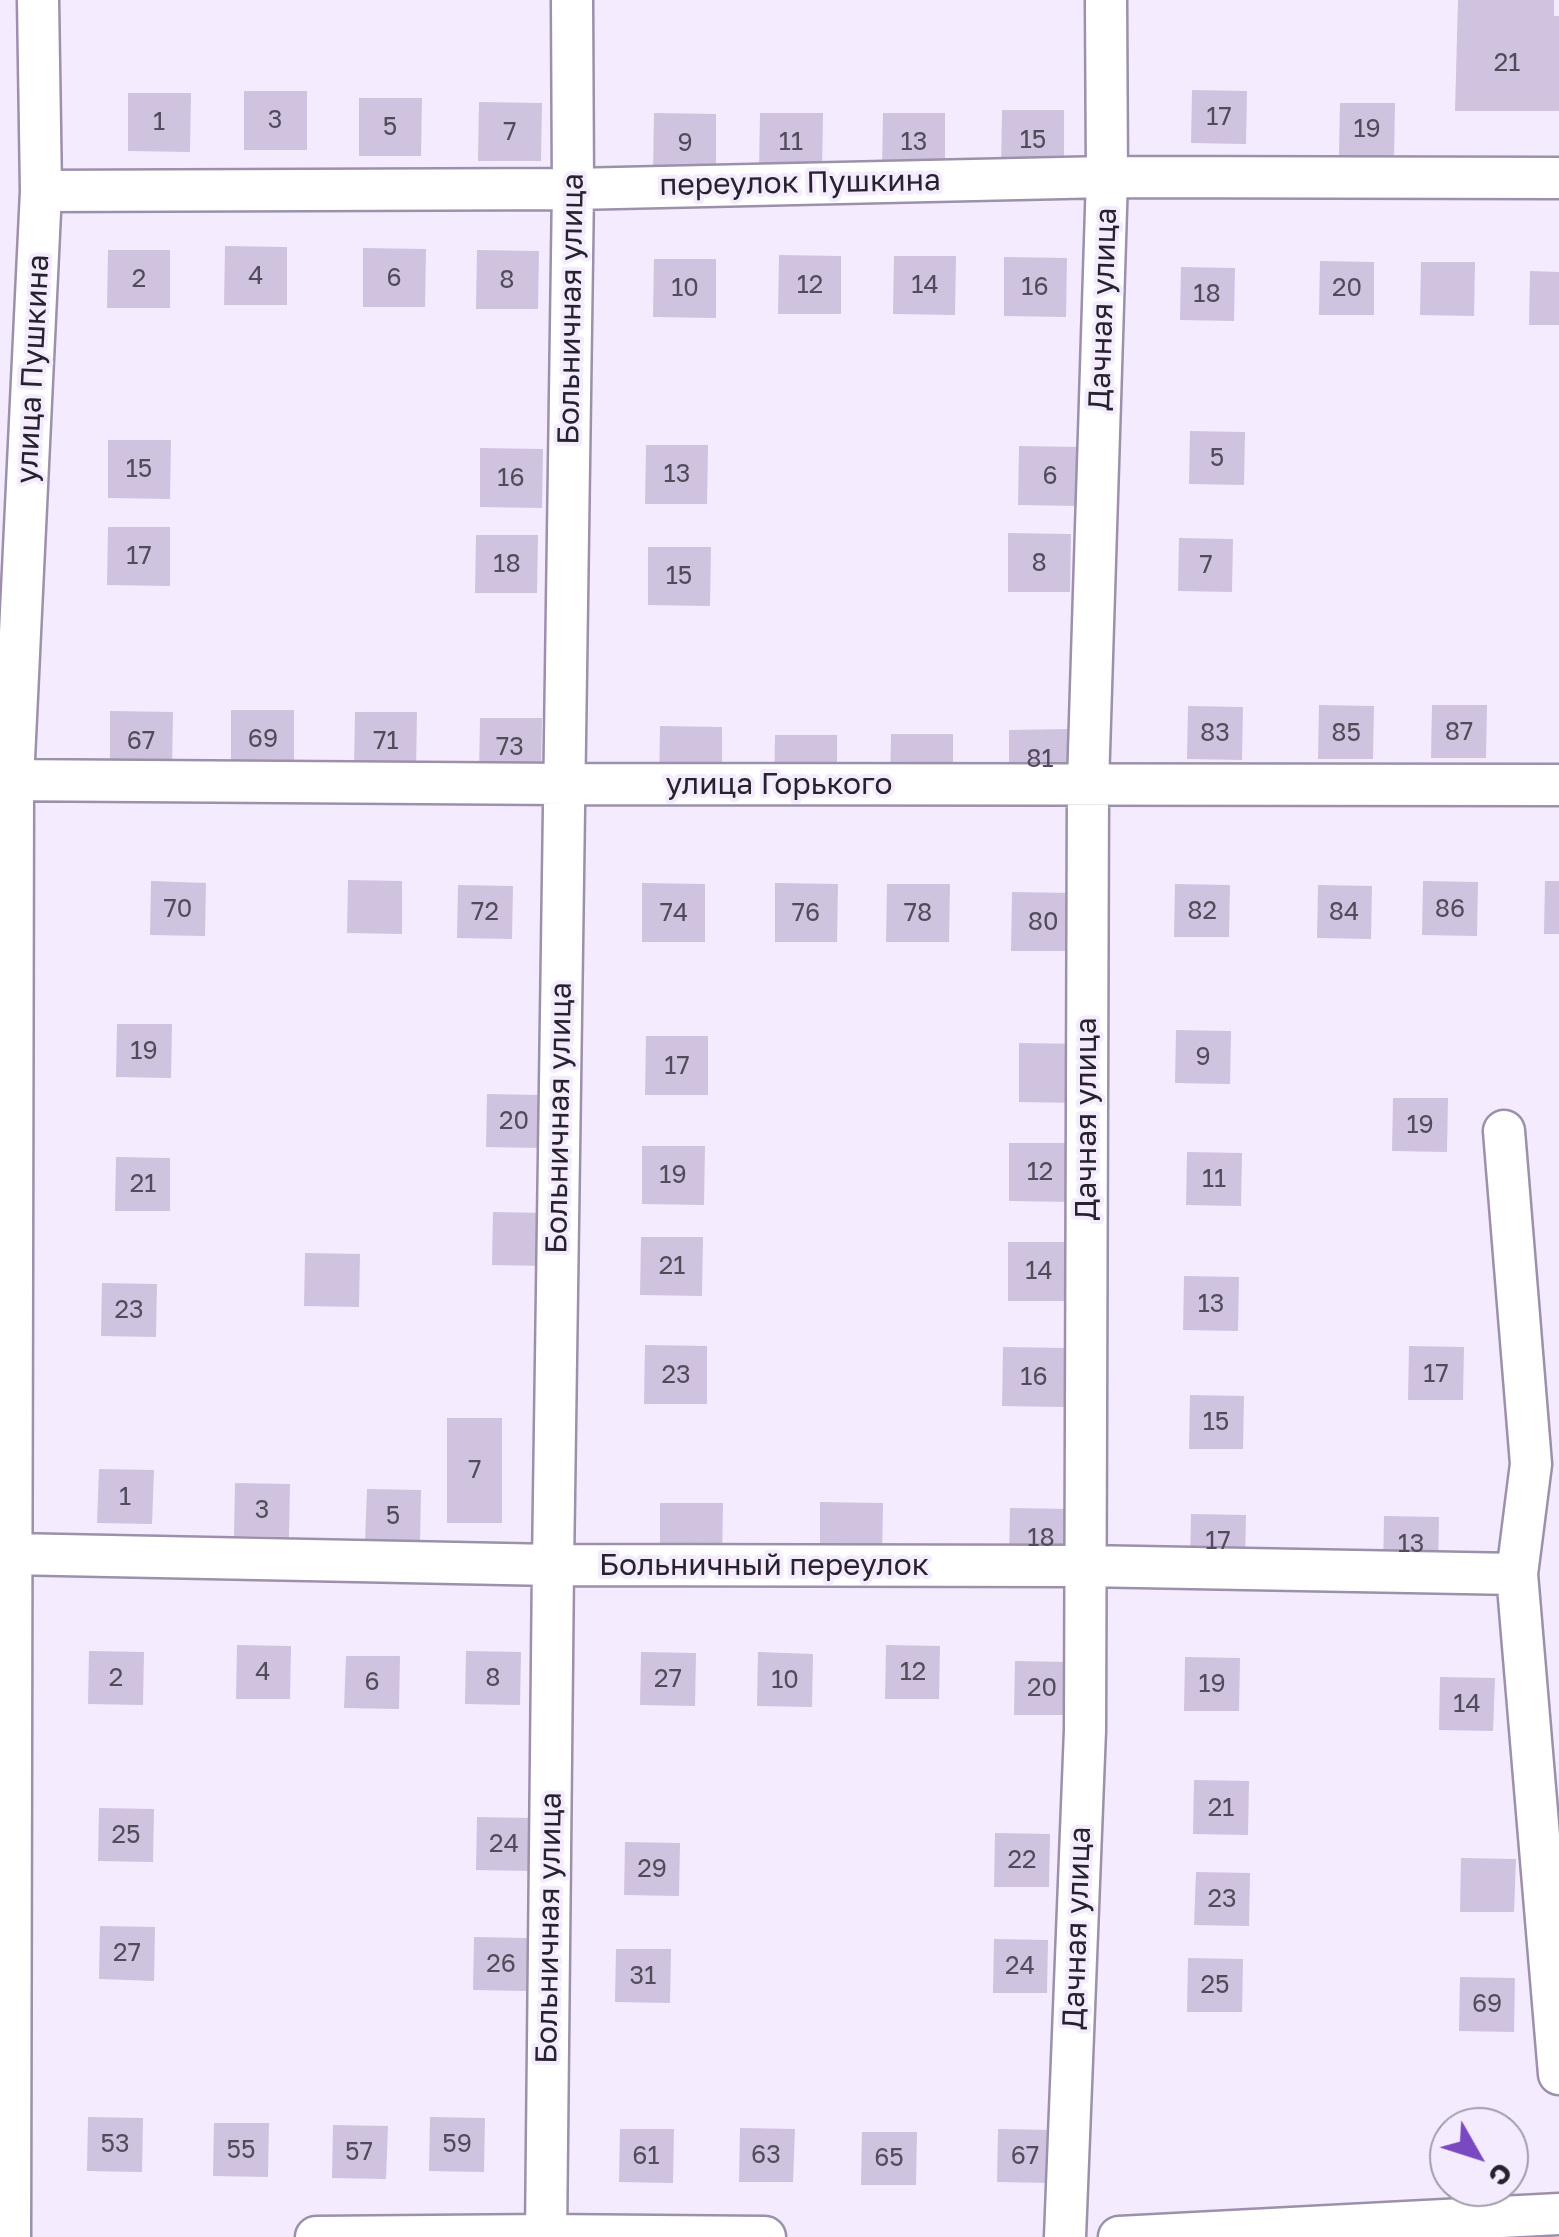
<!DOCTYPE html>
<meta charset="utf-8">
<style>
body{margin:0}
#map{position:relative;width:1559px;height:2237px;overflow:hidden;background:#f4ecfe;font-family:"Golos Text",sans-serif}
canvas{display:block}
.north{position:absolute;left:1429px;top:2107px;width:100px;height:100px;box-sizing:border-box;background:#f4ecfe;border:2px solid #a29caa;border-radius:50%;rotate:129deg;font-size:28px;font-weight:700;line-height:40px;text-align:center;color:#27232d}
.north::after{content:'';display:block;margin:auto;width:35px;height:45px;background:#7849c1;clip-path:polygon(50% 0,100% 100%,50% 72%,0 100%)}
</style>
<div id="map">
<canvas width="1559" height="2237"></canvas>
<div class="north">С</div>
</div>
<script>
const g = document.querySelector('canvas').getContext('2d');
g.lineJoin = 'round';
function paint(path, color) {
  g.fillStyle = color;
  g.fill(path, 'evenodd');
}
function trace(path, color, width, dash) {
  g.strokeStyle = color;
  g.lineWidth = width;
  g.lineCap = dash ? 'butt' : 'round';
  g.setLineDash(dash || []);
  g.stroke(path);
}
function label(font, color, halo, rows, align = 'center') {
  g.font = font + ' "Golos Text",sans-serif';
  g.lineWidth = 8;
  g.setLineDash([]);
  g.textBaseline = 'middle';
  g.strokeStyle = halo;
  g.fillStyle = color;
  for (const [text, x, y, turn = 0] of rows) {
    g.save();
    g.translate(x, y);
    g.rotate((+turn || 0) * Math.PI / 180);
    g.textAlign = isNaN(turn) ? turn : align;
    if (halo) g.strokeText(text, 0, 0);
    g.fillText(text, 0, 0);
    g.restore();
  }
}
paint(new Path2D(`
 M1458,0h96v16h5v95h-104z
 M1192,90l55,1 -1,53 -55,-1z
 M244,91h63v59h-63z
 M128,93h63l-1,59 -62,-1z
 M359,98h63l-1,58h-62z
 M479,102l63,1 -1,58h-63z
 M1340,103h55l-1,53 -55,-1z
 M1002,110h62v59h-63z
 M654,113l62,1v58h-63z
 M760,113h63l-1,58h-63z
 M883,113h62v59l-63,-1z
 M225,246l62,1v58h-63z
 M363,248l63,1 -1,58h-62z
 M108,250h62v58h-63z
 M477,250l62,1 -1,58h-62z
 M779,255l62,1v58h-63z
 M894,256h62l-1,59 -62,-1z
 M1004,257l63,1 -1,59 -62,-1z
 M654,259h62v59l-63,-1z
 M1320,261l54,1v53h-55z
 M1421,262h54l-1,54 -54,-1z
 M1181,267l54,1 -1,53 -54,-1z
 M1530,271l29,1v53h-30z
 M1190,431l55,1 -1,53 -55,-1z
 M108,440h63l-1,59 -62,-1z
 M646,445h62l-1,59h-62z
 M1019,446l62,1v59l-63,-1z
 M480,448l63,1 -1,59 -62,-1z
 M108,527h62v59l-63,-1z
 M1008,533l63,1 -1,58h-62z
 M476,535h62l-1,58h-62z
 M1179,538l54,1 -1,53 -54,-1z
 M648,547h63l-1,59 -62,-1z
 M1319,705l55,1 -1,53h-55z
 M1432,705h55l-1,53h-55z
 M1188,706l55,1 -1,53 -55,-1z
 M231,710h63v59l-63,-1z
 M110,711l63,1 -1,58h-62z
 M355,712h62l-1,59 -62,-1z
 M480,718h62l-1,59 -62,-1z
 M660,726l62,1v58h-63z
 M1072,729l-1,59h-62v-58z
 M891,734h62v58h-63z
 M775,735h62v59l-63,-1z
 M348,880l54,1v53l-55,-1z
 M151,881l55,2 -1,53 -55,-1z
 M1423,881l55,1 -1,54 -55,-1z
 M1545,881h14v53h-15z
 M642,883l63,1v58h-63z
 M775,883l63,1 -1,58h-62z
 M887,884h63l-1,58h-63z
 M1175,884l55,1 -1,52h-55z
 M458,885l55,1 -1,53 -55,-1z
 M1318,885l54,1 -1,53 -54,-1z
 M1012,892l62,1v58h-63z
 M117,1024h55l-1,54 -55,-1z
 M1176,1030l55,1 -1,53 -55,-1z
 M646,1036h62v59h-63z
 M1019,1043l63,1 -1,59 -62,-1z
 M487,1094l55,1 -1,53 -55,-1z
 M1393,1098h55l-1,54 -55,-1z
 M1009,1143h63l-1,59 -62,-1z
 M642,1146h63l-1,59 -62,-1z
 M1187,1152l55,1 -1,53 -55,-1z
 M116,1157l54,1v53h-55z
 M493,1212l55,1 -1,53 -55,-1z
 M641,1237h62l-1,59 -62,-1z
 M1008,1242h63l-1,59h-62z
 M305,1253l55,1 -1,53 -55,-1z
 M1184,1276l55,1 -1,54 -55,-1z
 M102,1283l55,1 -1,53 -55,-1z
 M645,1345l62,1v58h-63z
 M1409,1346l55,1 -1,53h-55z
 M1003,1347l62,1v59l-63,-1z
 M1190,1395l54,1 -1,53h-54z
 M447,1418h55v105h-55z
 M99,1469l55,1 -2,54 -55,-1z
 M235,1483l55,1 -1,53 -55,-1z
 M367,1489l54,1 -1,53 -55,-1z
 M820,1502l63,1 -1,58h-62z
 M660,1503h63l-1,59 -62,-1z
 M1010,1508l62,1v58h-63z
 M1191,1514l55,1 -1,53 -55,-1z
 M1384,1516l55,1 -1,54 -55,-1z
 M237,1645l54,1 -1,53h-54z
 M886,1645l54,1 -1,53h-54z
 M89,1651l55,1 -1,53 -55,-1z
 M466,1651l55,1 -1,53 -55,-1z
 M641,1652l55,1 -1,53 -55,-1z
 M758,1652l55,2 -1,53 -55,-1z
 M346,1656h54l-1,53 -55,-1z
 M1185,1657l55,1 -1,53h-55z
 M1015,1661l54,1 -1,53h-54z
 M1440,1677l55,1 -2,53 -54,-1z
 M1194,1780l55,1 -1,54 -55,-1z
 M99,1808l55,1 -1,53 -55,-1z
 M477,1817l55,1 -1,53 -55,-1z
 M995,1833l55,1 -1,53h-55z
 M625,1842l55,1 -1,53 -55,-1z
 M1461,1858l55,1 -2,53h-54z
 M1196,1872l54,1 -1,53 -55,-1z
 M100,1926l55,1 -1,54 -55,-2z
 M474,1937l55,1 -1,53 -55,-1z
 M994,1939l54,1 -1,53h-54z
 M616,1949h55l-1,54 -55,-1z
 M1188,1958l55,1 -1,53h-55z
 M1460,1977l55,1 -1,54 -55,-1z
 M88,2117l55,1 -1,54 -55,-1z
 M430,2117l55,1 -1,54 -55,-1z
 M214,2123h55l-1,54 -55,-1z
 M333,2125l55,1 -2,53 -54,-1z
 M740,2128l55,1 -2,53h-54z
 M620,2129h54l-1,54 -54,-1z
 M998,2129l55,1 -1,53 -55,-1z
 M862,2132h55l-1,53h-55z`), '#cfc3df');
const minor = new Path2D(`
 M41,191l532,-2 534,-12 452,1
 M0,780l563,4 996,1
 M1504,1131l27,333 -14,110 42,500
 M11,1554l542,11 531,1 433,8
 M10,2237l3,-1457 28,-589 -3,-191
 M316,2237l230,-2 219,2
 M546,2237l7,-672 20,-1376 -1,-189
 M1065,2237l20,-507 3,-946 19,-607 -1,-177
 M1119,2237l440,-23`);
trace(minor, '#9c90ab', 45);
trace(minor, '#fff', 40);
label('25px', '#514b5a', null, [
 ["21",1507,63],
 ["17",1219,117],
 ["3",275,120],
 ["1",159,122],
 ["5",390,127],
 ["19",1367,129],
 ["7",510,132],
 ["15",1033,140],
 ["11",791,142],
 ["13",914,142],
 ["9",685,143],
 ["4",256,276],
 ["6",394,278],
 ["2",139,279],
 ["8",507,280],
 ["12",810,285],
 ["14",925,285],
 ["16",1035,287],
 ["10",685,288],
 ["20",1347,288],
 ["18",1207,294],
 ["5",1217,458],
 ["15",139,469],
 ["13",677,474],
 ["6",1050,476],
 ["16",511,478],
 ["17",139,556],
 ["8",1039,563],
 ["18",507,564],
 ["7",1206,565],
 ["15",679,576],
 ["87",1459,732],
 ["83",1215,733],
 ["85",1346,733],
 ["69",263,739],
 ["67",141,741],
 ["71",386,741],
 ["73",510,747],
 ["81",1040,759],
 ["70",178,909],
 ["86",1450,909],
 ["82",1202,911],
 ["72",485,912],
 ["84",1344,912],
 ["74",674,913],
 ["76",806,913],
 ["78",918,913],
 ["80",1043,922],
 ["19",144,1051],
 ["9",1203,1057],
 ["17",677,1066],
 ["20",514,1121],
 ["19",1420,1125],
 ["12",1040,1172],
 ["19",673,1175],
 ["11",1214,1179],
 ["21",143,1184],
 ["21",672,1266],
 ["14",1039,1271],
 ["13",1211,1304],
 ["23",129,1310],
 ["17",1436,1374],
 ["23",676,1375],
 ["16",1034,1377],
 ["15",1216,1422],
 ["7",475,1470],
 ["1",125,1497],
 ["3",262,1510],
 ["5",393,1516],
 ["18",1041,1538],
 ["17",1218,1541],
 ["13",1411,1544],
 ["4",263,1672],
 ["12",913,1672],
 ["2",116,1678],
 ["8",493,1678],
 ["27",668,1679],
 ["10",785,1680],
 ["6",372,1682],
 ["19",1212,1684],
 ["20",1042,1688],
 ["14",1467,1704],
 ["21",1221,1808],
 ["25",126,1835],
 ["24",504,1844],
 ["22",1022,1860],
 ["29",652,1869],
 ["23",1222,1899],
 ["27",127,1953],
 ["26",501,1964],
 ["24",1020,1966],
 ["31",643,1976],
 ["25",1215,1985],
 ["69",1487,2004],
 ["53",115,2144],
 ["59",457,2144],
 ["55",241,2150],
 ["57",359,2152],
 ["63",766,2155],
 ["61",646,2156],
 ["67",1025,2156],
 ["65",889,2158]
]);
label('30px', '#27232d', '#f4ecfe', [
 ["переулок Пушкина",800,183,-1],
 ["Больничная улица",571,309,-89],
 ["Дачная улица",1103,309,-88],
 ["улица Пушкина",33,369,-87],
 ["улица Горького",779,784],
 ["Больничная улица",559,1118,-89],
 ["Дачная улица",1086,1119,-90],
 ["Больничный переулок",764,1565],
 ["Больничная улица",549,1928,-89],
 ["Дачная улица",1077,1928,-88]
]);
</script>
